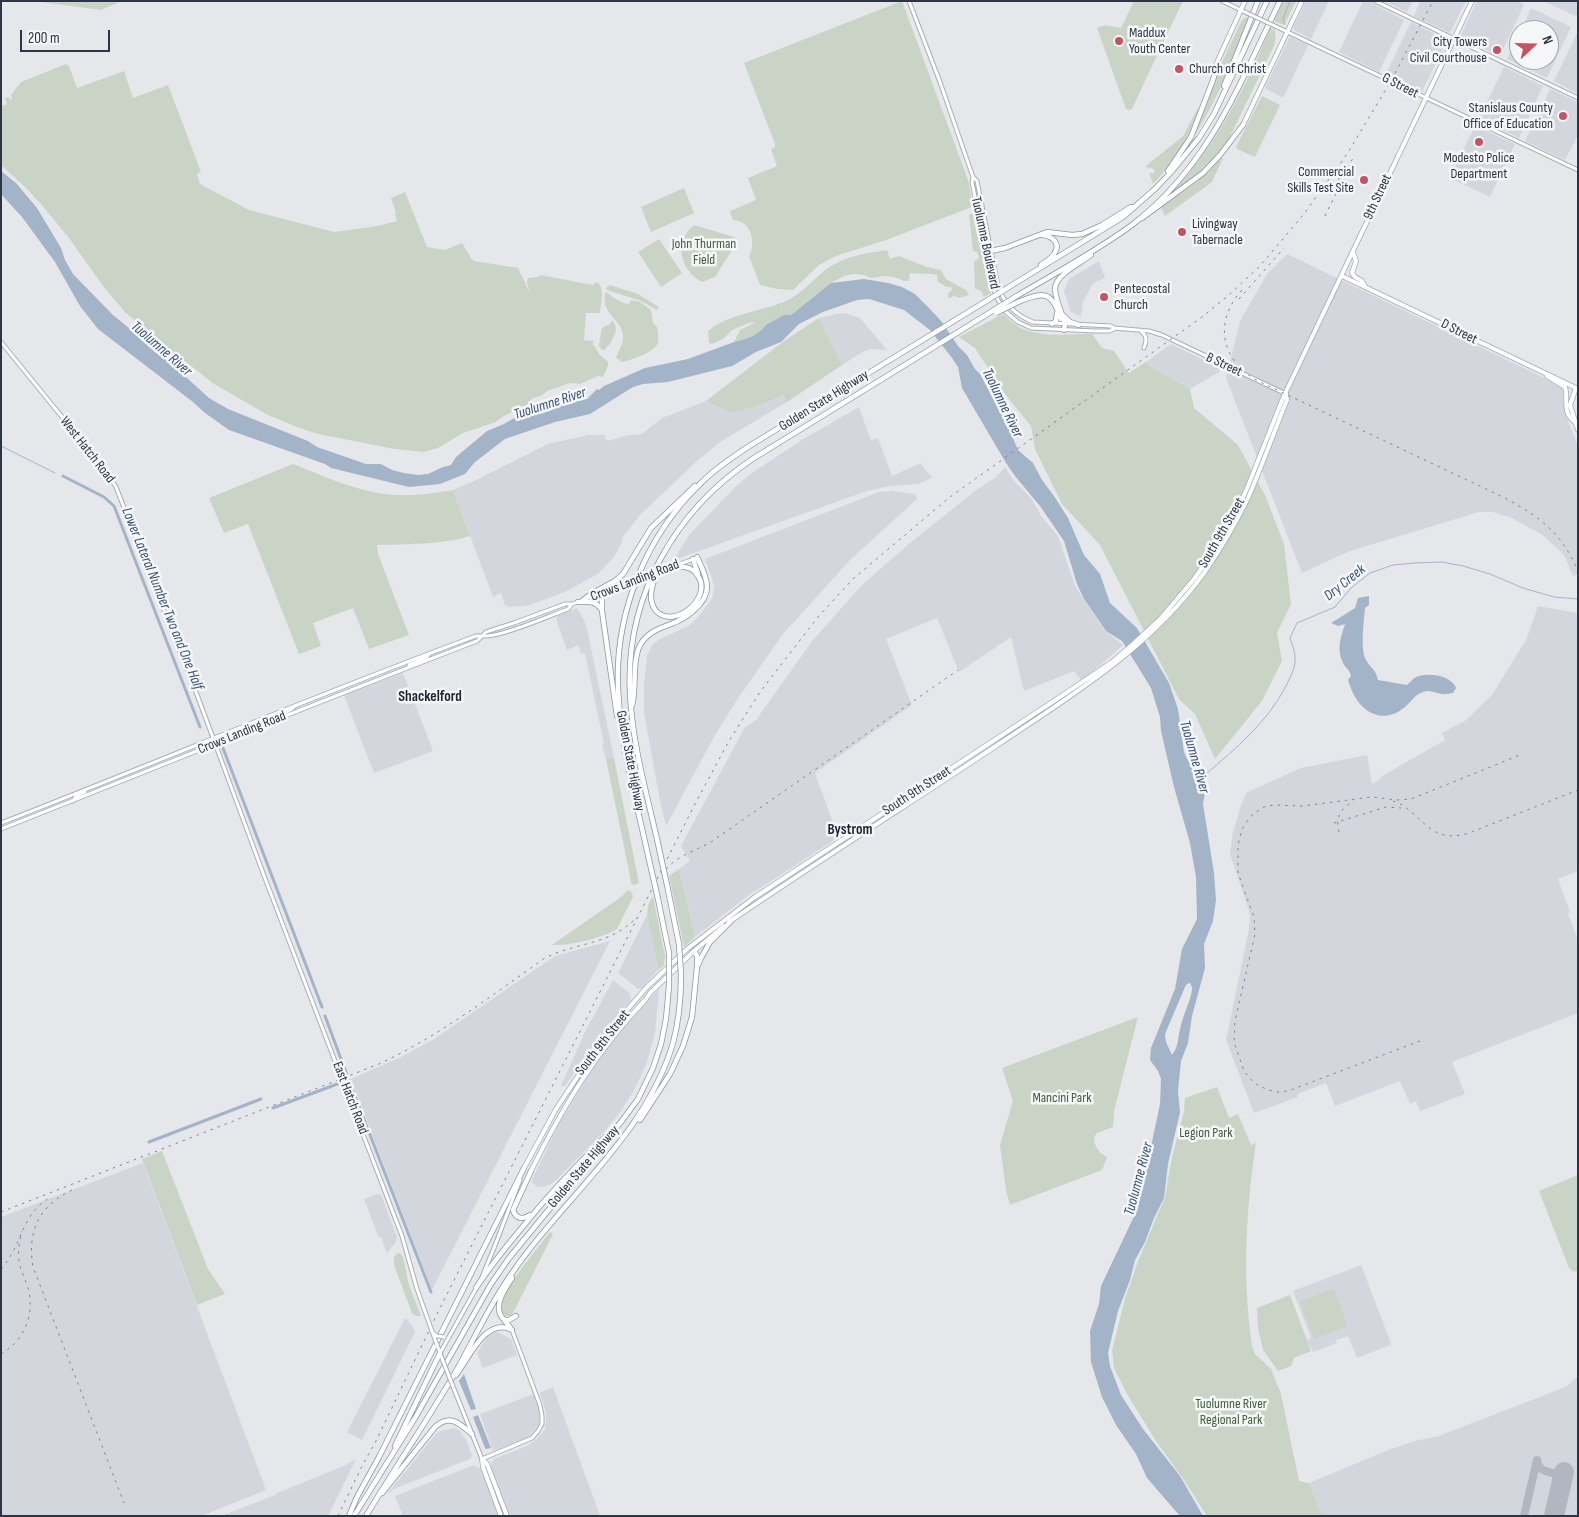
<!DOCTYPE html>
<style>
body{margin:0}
#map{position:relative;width:1579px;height:1517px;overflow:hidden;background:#e5e7eb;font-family:"Sofia Sans Condensed",sans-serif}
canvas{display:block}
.frame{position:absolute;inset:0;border:2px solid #2d3443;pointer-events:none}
.north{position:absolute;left:1509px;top:20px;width:50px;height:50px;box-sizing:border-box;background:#f4f6f8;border:1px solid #a4a8b0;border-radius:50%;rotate:69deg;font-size:14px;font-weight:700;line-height:20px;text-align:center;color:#2d3443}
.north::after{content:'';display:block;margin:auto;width:18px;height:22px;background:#c55463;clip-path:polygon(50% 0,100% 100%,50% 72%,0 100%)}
.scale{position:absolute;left:20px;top:30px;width:90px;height:22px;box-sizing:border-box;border:2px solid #2d3443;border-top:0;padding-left:6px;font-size:15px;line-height:18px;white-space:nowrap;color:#2d3443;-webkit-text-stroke:4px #f4f6f8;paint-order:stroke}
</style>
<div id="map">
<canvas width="1579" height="1517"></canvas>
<div class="frame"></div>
<div class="north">N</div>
<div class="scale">200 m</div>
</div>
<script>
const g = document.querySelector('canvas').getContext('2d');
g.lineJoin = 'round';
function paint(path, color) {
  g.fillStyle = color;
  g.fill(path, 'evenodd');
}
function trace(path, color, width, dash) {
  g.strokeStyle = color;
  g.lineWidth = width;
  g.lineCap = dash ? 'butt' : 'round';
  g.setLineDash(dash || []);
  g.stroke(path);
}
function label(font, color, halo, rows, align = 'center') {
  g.font = font + ' "Sofia Sans Condensed",sans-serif';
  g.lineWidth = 5;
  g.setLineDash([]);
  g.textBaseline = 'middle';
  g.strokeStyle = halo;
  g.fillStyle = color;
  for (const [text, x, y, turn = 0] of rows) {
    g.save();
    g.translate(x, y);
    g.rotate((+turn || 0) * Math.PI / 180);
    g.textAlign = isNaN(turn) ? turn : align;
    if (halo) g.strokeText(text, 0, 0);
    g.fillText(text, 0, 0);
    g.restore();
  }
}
paint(new Path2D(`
 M1306,1h23l-18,38 -17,-9 -1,-2z
 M1363,1h5l36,19 -25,52 -40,-20z
 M1384,1h29l-6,11z
 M1420,1h46l-16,32 -36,-17z
 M1477,1h41l6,4 -24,51h-1l-39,-19z
 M1543,1h35v14l-3,1z
 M1531,8l40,19 -24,51 -40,-19 12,-25v26h30v-30h-28z
 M1411,22l36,18 -25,52 -36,-18z
 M1578,31v63l-24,-13z
 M1291,37l17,8 -25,53 -18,-10 24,-50z
 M1504,67l39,19 -24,52 -40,-20z
 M1550,89l28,13v33l-13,25 -40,-19z
 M1475,126l40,18 -25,53 -38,-18 -2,-2z
 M1287,254l276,133 1,24 14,35v128l-5,2 -9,-21 -21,-20 -31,-17 -19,-6h-14l-129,39 -48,22 -76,-195 14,-57 27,-47z
 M1099,261l6,17 -10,4 -3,3 -9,17 -2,14 -10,-4 -7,-21 5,-12z
 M845,313l15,5 27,32 -18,-1 -10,5 -17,11 -23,-47 18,-4z
 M1171,344l49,24 -1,4 -29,17 -39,-22 -5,-5z
 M784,395l3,7 -67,40 -22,18 -58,55 -18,23v4l-8,15 -16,17 -33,18 -35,13 -21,2 -4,-2 -4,-12 -8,4 -40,-107 21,-9 74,-37 40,-9h16l3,6 22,-6 13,-1 20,-16 44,-17 24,12 23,-5z
 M859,407l12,34 7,-3 14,38 29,-13 5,8 7,6 -14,7 -29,2 -23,5 -193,69 15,-25 46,-48 17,-14 53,-35z
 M1005,467l9,14 17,17 10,18 17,20 17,50 29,44 19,15 -41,36 -8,-10 -50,20 -13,-54 -52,35 -22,-54 -51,21 26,66 -97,68 23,64 -1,1 -81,53h-2l-59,46 -16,-68 11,-8 -9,-15 64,-119 11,-7 57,-80 49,-55 48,-42 65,-52 21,-14z
 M891,491l24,3 2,5 -67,61 -67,74 -45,64 -24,39 -48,89 -6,-25 -16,-88v-28l3,-30 6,-11 7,-5 30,-14 8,-8 12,-15 3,-6 1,-11 -9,-26 164,-63 10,-4z
 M1538,606l40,7v258l-20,8 12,33 -2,2 10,26v73l-126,49 13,32 -45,17 -4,-10 -6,3 -10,-23 -65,25 -9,-23 -29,11 1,3 -44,16 -28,-73 23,-111 1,-15 -20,-60 3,-22 8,-26 5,-13 55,-25 66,-13 5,29 3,-1 9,-8 61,-35 -3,-7 23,-12 27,-26 34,-55z
 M577,608l8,14 2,7 27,129 -8,1 -4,-14 2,-1 -19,-91 -4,1 -3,-9 -11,5 -11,-31 1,-3z
 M403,673l30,78 -59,22 -30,-78z
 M647,915l11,55 -16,18 -4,1 -20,-16z
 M610,941l-178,349 -81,-211 50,-22 33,-18 121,-83z
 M613,980l17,14 1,6 -43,52 -23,34h-4l24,-54z
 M659,989l-4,44 -9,32 -13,27 -12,19 -17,21 -47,47 -6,5 -7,3h-6l-7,-5 29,-60 35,-57 24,-32z
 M143,1163l123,327 -65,26h-200v-299z
 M378,1194l3,1 16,42 -1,5 -9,11 -6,-16 -2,1 -15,-39z
 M1361,1265l30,78 -1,2 -33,13 -9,-22 -12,4 1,3 -24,9 -6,-12 4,-2 -18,-47z
 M405,1318l6,6 4,8 -53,108 -15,-8z
 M497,1332l14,7 6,16 -34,13 -6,-15 12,-18z
 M1578,1376v140h-256l-13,-33 82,-34 24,-8 24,-5 111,-43 17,-7z
 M553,1387l47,129h-197l-8,-20 79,-31 4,3 13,-3 3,-6 33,-13 11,-8 7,-9 1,-10 -1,-11 -5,-14 1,-2z
 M534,1394l7,18 -2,13 -11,12 -35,14 -13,-37z
 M454,1428l6,3 7,11 5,14 -2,3 -74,29 -9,6 48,-59 6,-4z
 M356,1459l-28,57h-107l54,-21v-1l71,-29z`), '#d3d6dd');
paint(new Path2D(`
 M34,1h88l-21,9z
 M902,1l66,179 5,26 -1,1 -86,33 -50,16 -17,9 -26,25 -16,-1 -17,-4 -11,-29c6,-10 4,-28 -8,-34 -2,-1 -5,-2 -8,-2l-3,-9 26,-11 -8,-22 29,-12 -6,-17 4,-2v-3l-31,-81z
 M1134,1h49l-21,44 -2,2 -1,4 -27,58 -4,1 -2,-1 -29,-81c8,-5 14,-1 24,0z
 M1283,1h13l-12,24 -10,-4z
 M1246,17l4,2c-16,39 -32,79 -55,116l-1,-1 30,-76 18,-38z
 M1270,28l5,2v5l1,1 -2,10 -46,95 -11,15 -12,11 -26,23 -2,-2c41,-47 70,-103 93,-160z
 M66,64l3,2 8,22 47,-17 9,27 35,-13 33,87 -4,2 3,10 49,26 85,22 44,-6 19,-5 -2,-7 1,-1 -5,-15 14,-6 22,55 18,3 17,-7 9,15 3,3 44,7 12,25 -3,-10 1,-5 10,-1 3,-2 52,10 3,-3c10,5 5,21 4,31h-14l-2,27 10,1 -2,4h2l5,9 9,8v4l-5,11 -5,-1 -18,8 -10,-1 -23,8 -6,5 -9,2 -1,3 -6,5 -23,11 -6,5 -33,11 -25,15 -14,4 -29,-3 -77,-15 -21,-7 -29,-12 -54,-31 -65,-51 -24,-21 -22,-26 -34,-48 -29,-35 -14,-15 -25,-23v-63l2,4 4,-2 -2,-6 4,-1 1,3 2,-1 -1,-4 10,-13z
 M1262,96l18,9 -25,52 -18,-8 -1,-2z
 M1198,108l1,1c-12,32 -22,50 -46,75l-4,-12 4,2 2,-4 -6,-3 -1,2 -2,-3 37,-30z
 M1221,157l2,1 -11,24 -47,34 -4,-8 3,-3 33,-23z
 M684,188l10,25 -43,19 -10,-25z
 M974,213l17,80 -7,4 -3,-6 -6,-3 -1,-27 3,-1 2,-3 -2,-5 -4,-1 -4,-36z
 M694,225l40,12 3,3 -1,4 -21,33 -13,5c-22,-12 -29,-40 -8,-57z
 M659,239l23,34 -21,14 -23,-35z
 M887,250l3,9 9,-3 28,11 14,3 5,9 20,11 3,5 -11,3 -4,-3 -2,2 -4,1v-5l4,-3 -1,-3h-4l-9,-5 -1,-7 -6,-1 -21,-1 -1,8h-5l-10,-4 -9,-1 -14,2 -7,-3 -10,-1 -10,2 -13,7 -40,32 -34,18 -16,8 -7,1 6,-12 16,-8 -7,1 -17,7 -9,9 -11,5 -3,-1 -1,-12c22,-18 52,-19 78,-30 16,-7 28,-23 42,-33 17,-12 39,-15 59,-18z
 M610,285l28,9 21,13 -2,3 -16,-9 -34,-11 -1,-2z
 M605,292c7,3 11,9 18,10v1l6,1 2,-4 9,2 11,8 2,13 4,4c1,5 2,12 1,16 -3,9 -27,17 -36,19l-6,-4c2,-6 6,-12 7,-19 2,-15 -15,-22 -18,-35 -1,-4 0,-8 0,-12z
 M1003,314c7,6 14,13 22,16 20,7 46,4 67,4l10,14 12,3 15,22 17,-11 5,5 39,22 4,19 44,37 27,50 19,49 7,60 -14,29 5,28 -20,40 -47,58 -20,-45 -16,-15 -79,-154 -38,-41 -27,-55 -4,-23 -26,-32 -30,-46 -16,-11z
 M819,318l23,47 -55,37 -3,-7 -31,13 -23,5 -24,-12 78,-60z
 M612,320c8,10 2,15 -3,26l-1,-1 -3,5c-4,0 -6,-2 -6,-6 4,-11 -2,-16 11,-20z
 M293,464c30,12 59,25 91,30 23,3 47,0 69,-4l17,46c-29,9 -63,8 -93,9l1,9 31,81 -40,14 -16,-41 -40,15 8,23 -22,8 -51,-130 -24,9 -15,-35z
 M614,758l25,125 -5,2 -3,-2 -2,-12 -23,-112z
 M679,869l16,68 -11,10 -15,-71z
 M628,890l4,3 1,4 -16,32c-14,9 -48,17 -65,16l69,-48z
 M653,896l12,60 -1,9 -6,5 -11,-55 1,-10z
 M1138,1017l-24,94 -1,16 -16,6 -3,4c0,10 5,16 13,20l-5,13 -92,35 -4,-15 -6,-45 13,-44 -11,-33z
 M1217,1087l12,31 9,-4 13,31 5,-2c-10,67 -14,134 -4,202l3,9 16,15 10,25 18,87 10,2 13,33h-115l-23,-36 -28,-39 -29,-47 -13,-26 -2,-18 13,-51 12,-35 28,-67 7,-40 12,-45 1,-14z
 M162,1151l46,118 17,25 -28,11 -55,-146z
 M1578,1175v96c-4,1 -6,0 -9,-3l-30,-77z
 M550,1232l3,2 -39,77 -3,5h-6c-2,-3 -4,-6 -4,-10 1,-17 38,-59 49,-74z
 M398,1253h2l3,4 6,28 12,31h-5l-4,-3 -18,-48v-8z
 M1334,1289l13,35 -2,1 1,2 -32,12 -14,-38z
 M1290,1295l21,56 -17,7 -3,8 -13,5 -15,-21 -5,-22 -1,-20z`), '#cad4c6');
paint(new Path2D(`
 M1,171l15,12 21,25 24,40 4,12 8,14 40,41 52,43 44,40 19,11 80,32 9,6 49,17h15l11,6 12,3 14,2 10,-1 15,-7 8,-2 5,-8 31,-26 17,-7 19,-11h5l19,-9 11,1 29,-6 10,-10 2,1 5,-4 41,-18 43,-9 46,-17c11,-2 26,-8 32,-17l18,-10h7l40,-32 33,-4 24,4 14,4 13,7 14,14 13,14 16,24 9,9 8,14 5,5 27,50 11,26 15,13 9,17 12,16 14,22 16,37 16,19 10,29 27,25 32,55 9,26 6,43 3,7 19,27 -3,18 11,69 2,27 -3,21 -9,23 1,24 -4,15 -9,33 -4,27 -7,18 -3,30 2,21 -12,52 -4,34 -10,20 -9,24 -10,18 -5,20 -12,31 -10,42 2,13 11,29 22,34 37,47 23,40h-23l-33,-38 -11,-24 -20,-29 -14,-28 -11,-35 -1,-31 9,-27 2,-18 37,-78 22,-104 1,-25 -3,-8 -8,-11 1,-12 24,-59 7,-40 15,-30 -1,-42 -6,-34 -16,-56 -13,-56 -1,-14 -9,-29 -29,-47 -16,-10 -22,-32 -7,-15 -13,-43 -24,-35 -25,-30 -9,-13 -44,-75 -4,-21 -6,-9 -22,-28 -26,-20 -35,-11 -12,1 -34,12 -24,12 -18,18 -25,10 -24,14 -64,16 -25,2 -10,3 -43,27 -35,8 -50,17 -30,23 -10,12 -25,10 -31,3 -78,-19 -6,-4 -96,-34 -24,-17 -12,-11 -95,-73 -18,-23 -25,-44 -33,-45 -21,-23zM1190,983c2,4 2,3 2,7 -2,12 -8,23 -11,35 -3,10 -2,22 -9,30l-6,-13 -1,-8 20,-47 2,-3z
 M1369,596v9l-4,3c-1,12 -5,41 1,52 5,9 9,8 12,20l29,5c2,-2 6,-6 9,-8 12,-5 35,-2 40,11l-3,5c-3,0 -8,2 -11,1 -7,-1 -12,-5 -19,-2 -9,3 -11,9 -18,15 -19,16 -40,9 -51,-12 -3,-5 -4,-10 -6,-15l3,-4c-2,-8 -5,-7 -8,-13 -7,-14 -2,-26 2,-39l-7,2 -7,-3 24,-15 3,-10z
 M464,1374l12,35 -5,1 -12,-29z
 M478,1415l13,33 -5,1 -1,-1 -12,-31z`), '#a3b4c8');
trace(new Path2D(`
 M1285,24l-2,-5 7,-18
 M1,446l54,27
 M1199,777l7,-3c30,-26 61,-51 80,-88 4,-9 10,-18 9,-29 0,-6 -3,-13 -5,-19l7,-15 38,-16 16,-19 19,-15 23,-8 21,-2 28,-1 21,4 27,8 33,14 31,9 24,2`), '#a3b4c8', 1);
trace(new Path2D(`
 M63,476l41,21 10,9 86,221
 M223,748l99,259
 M325,1016l22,59
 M348,1078l83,214
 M273,1108l67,-25
 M149,1142l112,-43`), '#a3b4c8', 3);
trace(new Path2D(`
 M1537,1460c2,19 24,5 24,25
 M1524,1516l13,-56`), '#b2b6c0', 8);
trace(new Path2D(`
 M1554,1516l10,-44`), '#b2b6c0', 20);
const secondary = new Path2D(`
 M909,1l31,81 33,95 4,4 21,105c6,18 17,29 35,36l78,4 3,2 35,3 13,4 124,59
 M1222,1l25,12
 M1375,1l203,97
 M1277,27l301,143
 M973,178l-1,4 21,105 5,13 8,12 12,10 13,6 64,3h14l5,-2
 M1141,331c6,5 6,10 3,17
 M1,342l105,129 10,16 83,213 64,173 139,363 15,53 6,17
 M674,566l20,-7
 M586,599l44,-17
 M409,665l17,-7 3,-4
 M282,714l10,-5 3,-3
 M73,801l3,-5 9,-4
 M1,823c159,-62 315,-128 475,-187h6l4,-4 28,-9 51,-19h7l6,-2
 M1,829c159,-63 317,-127 476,-188l5,-5c17,2 67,-20 86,-27l4,-5
 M482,1277l12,-29 26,-68
 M437,1345l6,16
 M440,1353l37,-66
 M454,1389l28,70 50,-21 6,-7 4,-7v-8l-2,-11 -28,-75`);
const primary = new Path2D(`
 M1214,69l31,-68
 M1243,125l59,-124
 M1353,252l3,9 -4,12 3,4 7,4 3,6
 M1342,276l234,112 -6,17 8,25
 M1547,376l18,11c4,13 -4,25 10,35
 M729,922c88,-60 178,-117 267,-176 76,-51 153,-97 208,-173 16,-23 31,-48 44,-75 14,-32 26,-66 39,-98l-1,-6
 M524,1168l32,-59 36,-54 34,-44 20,-23 41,-39 68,-52 302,-198 55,-37 21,-18 27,-25 34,-40 24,-34 17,-30 13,-29 35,-88 189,-397
 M531,1171c32,-64 65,-120 115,-172l4,-6 44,-42 30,-25
 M482,1459l5,5 20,52
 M482,1459l1,8 18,49`);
const highway = new Path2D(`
 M1224,86l34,-85
 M1168,171l23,-34 22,-57 2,-7 -1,-4
 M1142,218l61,-45 17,-18 23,-30
 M986,252l19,-4 42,-16 25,3 10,-1 20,-9 29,-18
 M1041,265c4,-3 10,-6 13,-11 8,-11 -3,-19 -13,-19
 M1009,287l114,-70 33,-29 16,-17 27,-33 15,-24 53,-113
 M1015,297c39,-23 80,-45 117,-72 77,-59 107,-140 148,-224
 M1018,302c26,-11 34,-11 43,17
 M1064,316l6,6 9,3
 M1052,324l4,-3 1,-8
 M1064,330l1,-6c-3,-11 -9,-23 -10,-34 -1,-15 26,-27 36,-35
 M693,559l5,15
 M657,570c-2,8 -6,17 -6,26 0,6 2,11 5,15 19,19 57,-14 42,-35 -7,-11 -17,-10 -28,-8
 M602,593v18l15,105
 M583,600l10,-7 22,-12 8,-7 28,-46 44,-42
 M578,602c10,0 17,-2 23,7
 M632,706c5,-18 -1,-49 10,-64 7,-10 18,-14 29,-18 14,-5 36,-20 36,-37 0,-10 -6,-21 -10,-30
 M657,839c-11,-48 -25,-97 -27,-146 -5,-96 45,-183 124,-235l240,-148
 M648,855c-12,-55 -28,-111 -30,-168 -3,-76 29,-153 84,-205 14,-14 32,-26 49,-37l237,-145
 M667,885l12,59
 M658,899l11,54
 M694,951l3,5v9
 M640,1120l30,-46 13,-28 9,-29 5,-50 4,-9 9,-16 21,-21
 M530,1215c-7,5 -14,4 -17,-5l18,-39
 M476,1288c16,-25 35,-47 54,-70 23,-28 49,-55 75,-81
 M504,1320h5l7,-4
 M511,1329c-3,-5 -7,-9 -10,-13 -7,-13 5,-28 11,-38
 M456,1375c13,-17 30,-59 56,-45
 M395,1446l45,-93
 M382,1493l53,-66c15,-14 25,-3 37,7
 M349,1516l8,-19 22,-40 145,-289
 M354,1516l61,-98 76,-134 18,-26 112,-136 17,-23 15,-31 8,-24 5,-25 3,-33
 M366,1516c26,-43 54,-85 80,-128 22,-35 38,-74 62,-109 53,-80 137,-141 165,-236 6,-22 8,-45 8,-68`);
trace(secondary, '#aaaeb5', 5);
trace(primary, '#a5abb6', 5.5);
trace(highway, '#8d94a1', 6);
trace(secondary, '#fff', 3);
trace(primary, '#fff', 4);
trace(highway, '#fff', 4.5);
trace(new Path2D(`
 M1334,186l20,-29
 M1325,216l17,-35
 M1242,290c-28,31 -22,69 14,90l249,118c35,19 57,35 73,73
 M1239,299l45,-51
 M1393,801c30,10 34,45 76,32l109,-43
 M1334,823l52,-16 15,1
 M1339,832c-4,-15 2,-24 15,-31
 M666,869c13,-14 29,-18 45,-27l247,-172
 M1420,1041l-132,50 -10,1 -10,-2 -14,-7 -10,-12 -10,-29 1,-21 20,-87 -1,-17 -16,-44v-28l4,-16 8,-12 6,-5 8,-5 9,-2 30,1 68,-9 26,3 14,-1 109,-44
 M72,1190c-33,16 -45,41 -39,77l91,236
 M1,1212l378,-148c60,-28 112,-68 166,-106 32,-16 66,-13 92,-41
 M1,1269c21,-23 20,-54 48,-71
 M1,1354c24,-14 34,-40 27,-66 -3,-9 -7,-17 -9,-26 -1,-11 0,-21 3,-31
 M338,1516l25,-52 12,-21 63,-131 258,-510 33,-61 31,-49 58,-75 36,-39 96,-81 252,-180 28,-23 30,-28 44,-52 43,-60 44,-73 42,-80`), '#7f8694', 1, [2.5, 5]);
const secondaryBridge = new Path2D(`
 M1247,13l30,14
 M630,582l44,-16
 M423,1306l14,39
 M433,1333l4,3 7,1
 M443,1361l11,28`);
const highwayBridge = new Path2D(`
 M988,300l21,-13
 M994,310l21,-13
 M996,313l22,-11
 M657,839l10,46
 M648,855l10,44
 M679,944l2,31
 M669,953v33`);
trace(secondaryBridge, '#aaaeb5', 5, []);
trace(highwayBridge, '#8d94a1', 6, []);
trace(secondaryBridge, '#fff', 3);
trace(highwayBridge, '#fff', 4.5);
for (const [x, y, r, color] of [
 [1119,41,5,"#c55463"],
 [1497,50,5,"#c55463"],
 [1179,69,5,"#c55463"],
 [1563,116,5,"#c55463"],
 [1479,142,5,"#c55463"],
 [1364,180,5,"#c55463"],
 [1182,232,5,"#c55463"],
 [1104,297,5,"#c55463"]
]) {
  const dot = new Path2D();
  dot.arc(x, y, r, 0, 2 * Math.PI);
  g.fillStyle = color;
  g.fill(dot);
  trace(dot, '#f4f6f8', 2);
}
label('14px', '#2d3443', '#f4f6f8', [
 ["Maddux",1129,33],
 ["Youth Center",1129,49],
 ["City Towers",1487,42,"right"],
 ["Civil Courthouse",1487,58,"right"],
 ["Church of Christ",1189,69],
 ["Stanislaus County",1553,108,"right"],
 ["Office of Education",1553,124,"right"],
 ["Modesto Police",1479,158,"center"],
 ["Department",1479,174,"center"],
 ["Commercial",1354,172,"right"],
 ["Skills Test Site",1354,188,"right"],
 ["Livingway",1192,224],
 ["Tabernacle",1192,240],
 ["Pentecostal",1114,289],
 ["Church",1114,305]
], 'left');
label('14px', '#2d3443', '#f4f6f8', [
 ["G Street",1400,86,27],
 ["9th Street",1378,197,-65],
 ["Tuolumne Boulevard",985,243,78],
 ["D Street",1459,332,27],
 ["B Street",1224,365,25],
 ["Golden State Highway",824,401,-32],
 ["West Hatch Road",87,450,52],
 ["South 9th Street",1222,533,-60],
 ["Crows Landing Road",635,581,-21],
 ["Crows Landing Road",242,733,-22],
 ["Golden State Highway",630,761,79],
 ["South 9th Street",917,791,-33],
 ["South 9th Street",603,1043,-52],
 ["East Hatch Road",350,1098,69],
 ["Golden State Highway",584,1167,-50]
]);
label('14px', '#415d3b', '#f4f6f8', [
 ["John Thurman",704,244],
 ["Field",704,260],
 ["Mancini Park",1062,1098],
 ["Legion Park",1206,1133],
 ["Tuolumne River",1231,1404],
 ["Regional Park",1231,1420]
]);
label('italic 15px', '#3a5274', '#f4f6f8', [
 ["Tuolumne River",161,349,41],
 ["Tuolumne River",1002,403,64],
 ["Tuolumne River",550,404,-18],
 ["Dry Creek",1345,583,-39],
 ["Lower Lateral Number Two and One Half",162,599,68],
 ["Tuolumne River",1194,757,74],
 ["Tuolumne River",1139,1179,-75]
]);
label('bold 15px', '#1f2534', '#f4f6f8', [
 ["Shackelford",430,697],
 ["Bystrom",850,830]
]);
</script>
